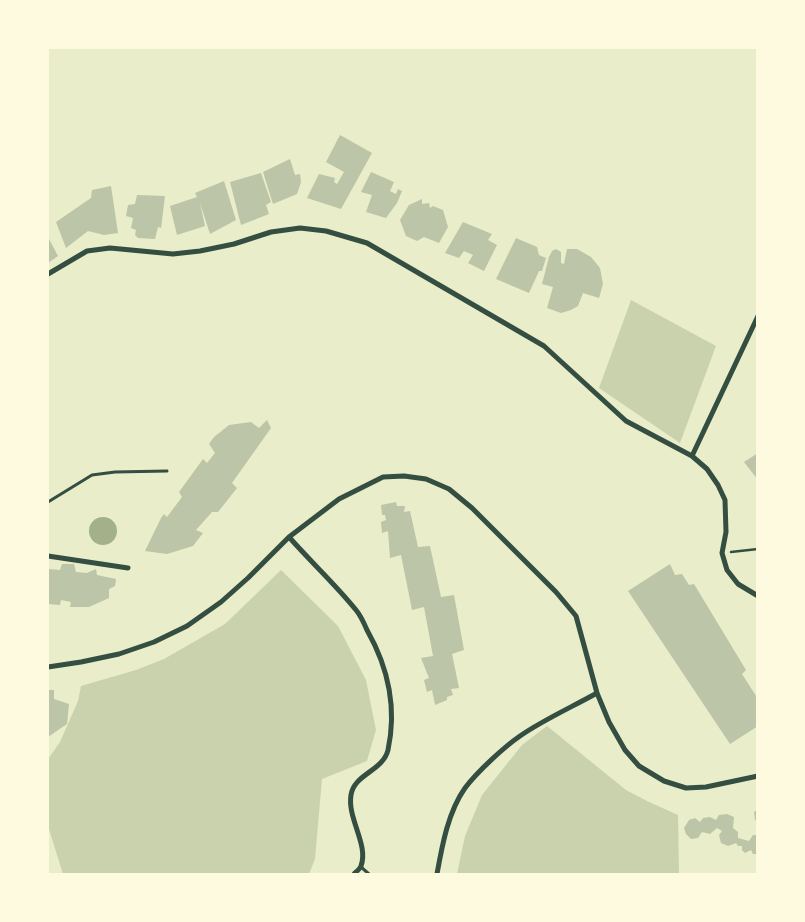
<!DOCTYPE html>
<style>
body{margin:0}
#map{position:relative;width:805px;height:922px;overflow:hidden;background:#e9edc9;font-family:Karla,sans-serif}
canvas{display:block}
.frame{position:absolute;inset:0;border:49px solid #fefae0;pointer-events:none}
</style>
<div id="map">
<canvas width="805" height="922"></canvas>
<div class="frame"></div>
</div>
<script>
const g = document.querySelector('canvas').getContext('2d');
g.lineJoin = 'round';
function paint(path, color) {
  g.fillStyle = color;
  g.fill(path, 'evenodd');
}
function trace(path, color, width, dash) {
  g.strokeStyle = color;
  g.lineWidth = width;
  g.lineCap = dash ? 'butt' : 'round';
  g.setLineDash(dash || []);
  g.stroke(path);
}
paint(new Path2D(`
 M631,300l85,46 -36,97 -81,-55z
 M281,570l57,56 28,54 10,50 -9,31 -45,18 -7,80 -6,15h-246l-15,-48v-67l12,-17 18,-41 3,-15 55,-16 28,-11 61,-35z
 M547,726l79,64 21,11 31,14 1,59h-222l8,-38 17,-41 40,-50z`), '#cad2ad');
paint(new Path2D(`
 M89 531a14 14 0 1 1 28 0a14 14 0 1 1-28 0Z`), '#a3b18a');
paint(new Path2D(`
 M340,135l32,18 -31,56 -34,-11 12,-24 16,4 -1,4 3,2 7,-12 -18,-10z
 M290,159l5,16 5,-1 1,8 -4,12 -24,10 -10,-32z
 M371,172l23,10 -4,9 6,3 2,-5 4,2 -5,12 -11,15 -20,-6 6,-17 -11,-3z
 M261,173l10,29 -5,3 3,9 -28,11 -11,-43z
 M224,181l12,39 -26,14 -10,-31 5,23 -28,9 -7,-29 27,-9 -2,-4z
 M111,186l7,47 -14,2 -16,-4 -22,17 -10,-26 35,-24 1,-8z
 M137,195l28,1 -4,32 -3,-1 -3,12 -17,-1 -3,-3 1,-5 -5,-2 2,-10 -7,-2 2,-11 7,-1z
 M422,199v5l7,-1 1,5 3,-2 10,4 5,17 -9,16 -15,-6 -7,4 -11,-5 -6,-16 9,-15z
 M463,222l29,12 -4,6 9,5 -13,26 -16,-8 5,-8 -9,-4 -5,7 -14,-5z
 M48,237l10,19 -10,7z
 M516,238l21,9 2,8 7,3 -4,13h-3l-10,22 -33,-14z
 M556,249l5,3v11l3,1 3,-15h10l14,8 9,11 3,16 -4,14 -16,-5 -5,13 -7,4 -10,3 -14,-5 6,-21 -11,-3 7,-27 3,-6z
 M267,420l4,8 -39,55 5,5 -19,24h-6l-16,18 7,3 -10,13 -26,8 -22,-3 16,-33 3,-4 3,3 15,-20 -3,-5 24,-33 4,4 8,-10 -6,-9 5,-7 15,-12 22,-3 8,6z
 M758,453v27l-14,-18z
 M396,502l1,4h8l-1,6 6,-1 8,36 12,-1 11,51 13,-2 10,55 -12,4 7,34 -8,1 2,6 -6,2v3l-12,5 -3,-15 -5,2 -3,-12 5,-2 -8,-20 12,-2 -9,-49 -12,3 -11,-55 -11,3 -2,-27 -6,2 -1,-11 5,-2 -1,-5h-3l-1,-10z
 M62,564h12l2,8 11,1 9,-4 1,6 19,4 -1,7 -6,3v9l-20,9h-19l1,-5 -10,-2 -1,5 -12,-1v-35l12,1z
 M670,564l5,11 7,-1 7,11 5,-1 52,86 -4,4 16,25v27l-28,18 -102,-153z
 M48,690h6v9l15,5 -2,20 -19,13z
 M758,809v13l-3,-2 -1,-8z
 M727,814l7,3 -1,11 5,4v6l11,3 4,-6h5v19h-5l-2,-4 -6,3 -3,-3v-4h-4l-2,-3 -8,3 -7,-3 -2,-8 3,-4 -5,-3 -7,6 -8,-2 -4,6 -7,1 -5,-5 -2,-6 5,-8 6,-2 5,4 3,-4 7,-1 6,3 3,-5z`), '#bcc5a7');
trace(new Path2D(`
 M731,552l27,-3`), '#344e41', 2.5);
trace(new Path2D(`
 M48,502l44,-27 23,-3 52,-1
 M361,867l8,7`), '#344e41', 3);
trace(new Path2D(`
 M48,274l39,-23 23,-3 63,6 27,-3 34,-7 37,-12 29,-4 26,3 41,12 177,103 82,75 66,35 15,13 11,16 7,15 1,32 -4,21 5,17 11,14 20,12
 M692,456l66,-140
 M289,537c22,25 47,48 67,73 5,6 8,13 11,20 21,37 30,78 21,120 -5,21 -34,24 -37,45 -4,23 18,50 10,71 -1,3 -5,6 -7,8
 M48,556l80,12
 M48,667l33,-5 38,-8 35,-12 33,-16 34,-24 27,-24 41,-41 50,-38 44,-22 21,-1 22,3 23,10 23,19 84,84 20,24 21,77 12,29 16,28 14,16 25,15 22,7 20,-1 52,-11
 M437,874c5,-28 11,-62 28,-86 12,-16 39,-41 55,-52 23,-16 52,-29 77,-43`), '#344e41', 5);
</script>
